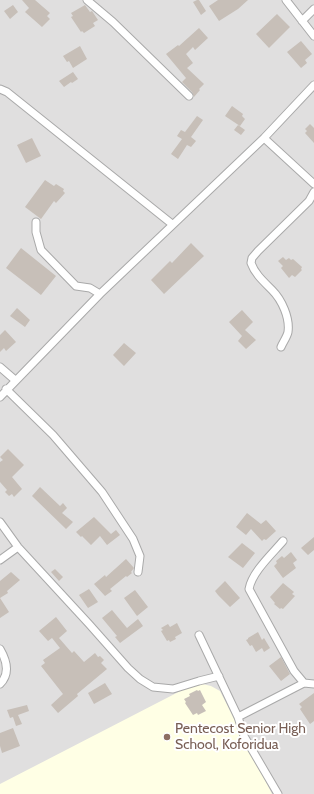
<!DOCTYPE html>
<style>
body{margin:0}
canvas{display:block;background:#f2efe9}
</style>
<canvas width="314" height="794"></canvas>
<script>
const g = document.querySelector('canvas').getContext('2d');
g.lineJoin = 'round';
function paint(path, color) {
  g.fillStyle = color;
  g.fill(path, 'evenodd');
}
function trace(path, color, width, dash) {
  g.strokeStyle = color;
  g.lineWidth = width;
  g.lineCap = dash ? 'butt' : 'round';
  g.setLineDash(dash || []);
  g.stroke(path);
}
function label(font, color, halo, rows, align = 'center') {
  g.font = font + ' Cabin,sans-serif';
  g.lineWidth = 4;
  g.setLineDash([]);
  g.textBaseline = 'middle';
  g.strokeStyle = halo;
  g.fillStyle = color;
  for (const [text, x, y, turn = 0] of rows) {
    g.save();
    g.translate(x, y);
    g.rotate((+turn || 0) * Math.PI / 180);
    g.textAlign = isNaN(turn) ? turn : align;
    if (halo) g.strokeText(text, 0, 0);
    g.fillText(text, 0, 0);
    g.restore();
  }
}
paint(new Path2D(`
 M0,0h314v794h-314z`), '#e0dfdf');
paint(new Path2D(`
 M198,683l13,3 9,5 52,103h-272v-10l192,-99z`), '#ffffe5');
paint(new Path2D(`
 M22,0h13l15,13 -3,3 3,3 -8,8 -17,-15 4,-4z
 M197,0h2l7,11 -5,4 -8,-13z
 M218,0h30l-10,9 -19,12 -10,-15z
 M13,5l5,7 -8,7 -6,-8z
 M85,5l5,7 2,-1 6,9 -5,3 2,3 -11,7 -2,-2 -1,1 -10,-15 2,-1 -2,-3z
 M277,14l13,13 -21,21 -13,-14z
 M199,28l9,10 -13,12 -2,-3 -7,7 7,9 -6,5 17,16 -5,5 1,1 -6,7 -2,-5 -10,-10 4,-4 -20,-24 12,-9 1,1z
 M301,41l11,13 -7,6 2,3 -6,5 -14,-16z
 M80,46l7,13 -14,9 -4,-7 -2,1 -4,-6z
 M73,72l5,7 -6,4 -1,-1 -7,5 -5,-6z
 M232,106l11,8 -1,2 3,3 -5,7 -15,-10z
 M197,116l6,4 -12,17 5,4 -5,6 -4,-2 -9,14 -7,-5 11,-15 -5,-3 4,-6 4,2z
 M310,124l4,4v15l-9,-10 2,-2 -2,-2z
 M238,125l7,5 -4,5 -7,-5z
 M32,138l9,18 -15,7 -9,-18z
 M45,180l9,6 2,-2 8,5 -1,2 2,2 -9,10 -2,-2 -13,18 -16,-12z
 M191,243l13,13 -40,38 -13,-14 19,-19 2,2z
 M21,248l35,28 -15,19 -35,-27z
 M283,257l3,3 3,-2 2,2 2,-1 9,8 -1,2 1,1 -7,7 -3,-2 -3,3 -8,-10 2,-2 -5,-5z
 M17,308l13,12 -5,7 -15,-11z
 M242,310l11,12 -8,8 11,10 -10,9 -8,-8 4,-5 -13,-14z
 M5,330l11,12 -10,9 -2,-3 -4,4v-17z
 M124,343l12,10 -12,13 -11,-11z
 M8,449l16,16 -12,12 10,12 -8,8 -2,-3 -3,2 -4,-4 2,-2 -7,-8v-20l3,-2 -3,-3z
 M40,487l20,19 3,-3 4,5 -5,5 11,9 -7,7 -34,-33z
 M247,513l14,11 5,-4 10,11 -10,9 -2,-1 -2,2 -11,-12 -5,6 -10,-8z
 M94,517l17,17 5,-4 4,5 -13,10 -7,-9 -9,9 -9,-9 -1,1 -5,-5z
 M314,537v13l-6,5 -7,-7z
 M242,543l13,10 -12,15 -15,-11z
 M291,552l6,8 -4,3 3,5 -13,10 -9,-12 3,-3 -1,-2 6,-5 2,2z
 M126,559l8,9 -3,4 1,1 -5,4 -1,-1 -16,13 2,2 -7,5 -11,-12 11,-9 1,2z
 M55,569l8,8 -4,4 -8,-9z
 M11,572l9,8 -13,11 1,2 -8,5 9,14 -9,6v-37z
 M225,581l15,17 -10,9 -12,-12 -3,-4z
 M283,583l11,9 -2,2 3,2 -12,13 -2,-1 -1,1 -6,-5 1,-1 -5,-6z
 M89,589l9,13 -10,6 -9,-13z
 M135,590l13,17 -11,9 -13,-18z
 M112,610l15,18 11,-9 5,7 -23,17 -5,-6 2,-1 -15,-18z
 M56,617l11,14 -8,7 13,15 2,-2 10,11 11,-9 3,4 2,-1 4,4 -3,3 6,6 -30,25 1,2 -20,17 -7,-8 12,-11 -22,-28 4,-3 -2,-3 17,-12 -8,-10 -4,3 -9,-10z
 M177,623l5,10 -7,4 1,2 -6,3 -1,-2 -2,1 -6,-10 2,-1 -2,-2 7,-4 2,3z
 M258,632l4,8 2,-2 6,10 -6,4 -2,-4 -6,4 -4,-7 -2,1 -4,-6 2,-1v-1z
 M281,657l9,17 -9,7 -12,-15z
 M105,683l7,11 -18,10 -6,-11z
 M197,690l1,1 2,-1 6,12 -4,3 4,6 -8,4 -1,-2 -4,2 -8,-12 1,-1 -2,-3 6,-3 -1,-2z
 M314,693v28l-4,3 -10,-15 2,-2 -3,-3z
 M27,705l2,6 -11,4 4,9 -6,2 -3,-9 -3,1 -3,-8z
 M13,728l7,18 -18,7 -2,-7v-13z`), '#c7bfb8');
const minor = new Path2D(`
 M87,0l26,22 76,74
 M286,0l28,36
 M302,21l12,-12
 M0,89l7,3 165,132
 M264,138l50,46
 M36,222v10l5,18 35,36 14,2 10,6
 M281,347c2,-5 6,-10 7,-15 2,-14 -6,-32 -16,-42 -9,-9 -17,-16 -21,-27l1,-5 6,-7 51,-50 5,-9
 M0,367l15,13
 M6,389l47,46 49,57 31,47 7,17 -2,16
 M0,397l100,-103 164,-156 50,-53
 M0,522l18,25 71,77 39,44 12,11 13,8 20,2 26,-8 20,-5
 M283,541c-11,13 -31,31 -34,48l45,82 10,12
 M0,560l18,-13
 M199,635l39,82 6,19 34,58
 M0,649c7,12 10,25 0,35
 M238,717l66,-34 10,1`);
trace(minor, '#a9a9a9', 9);
trace(minor, '#fff', 7);
for (const [x, y, r, color] of [
 [167,737,4,"#8d6e63"]
]) {
  const dot = new Path2D();
  dot.arc(x, y, r, 0, 2 * Math.PI);
  g.fillStyle = color;
  g.fill(dot);
  trace(dot, '#fff', 1.5);
}
label('14px', '#785e54', '#fff', [
 ["Pentecost Senior High",175,729],
 ["School, Koforidua",175,745]
], 'left');
</script>
